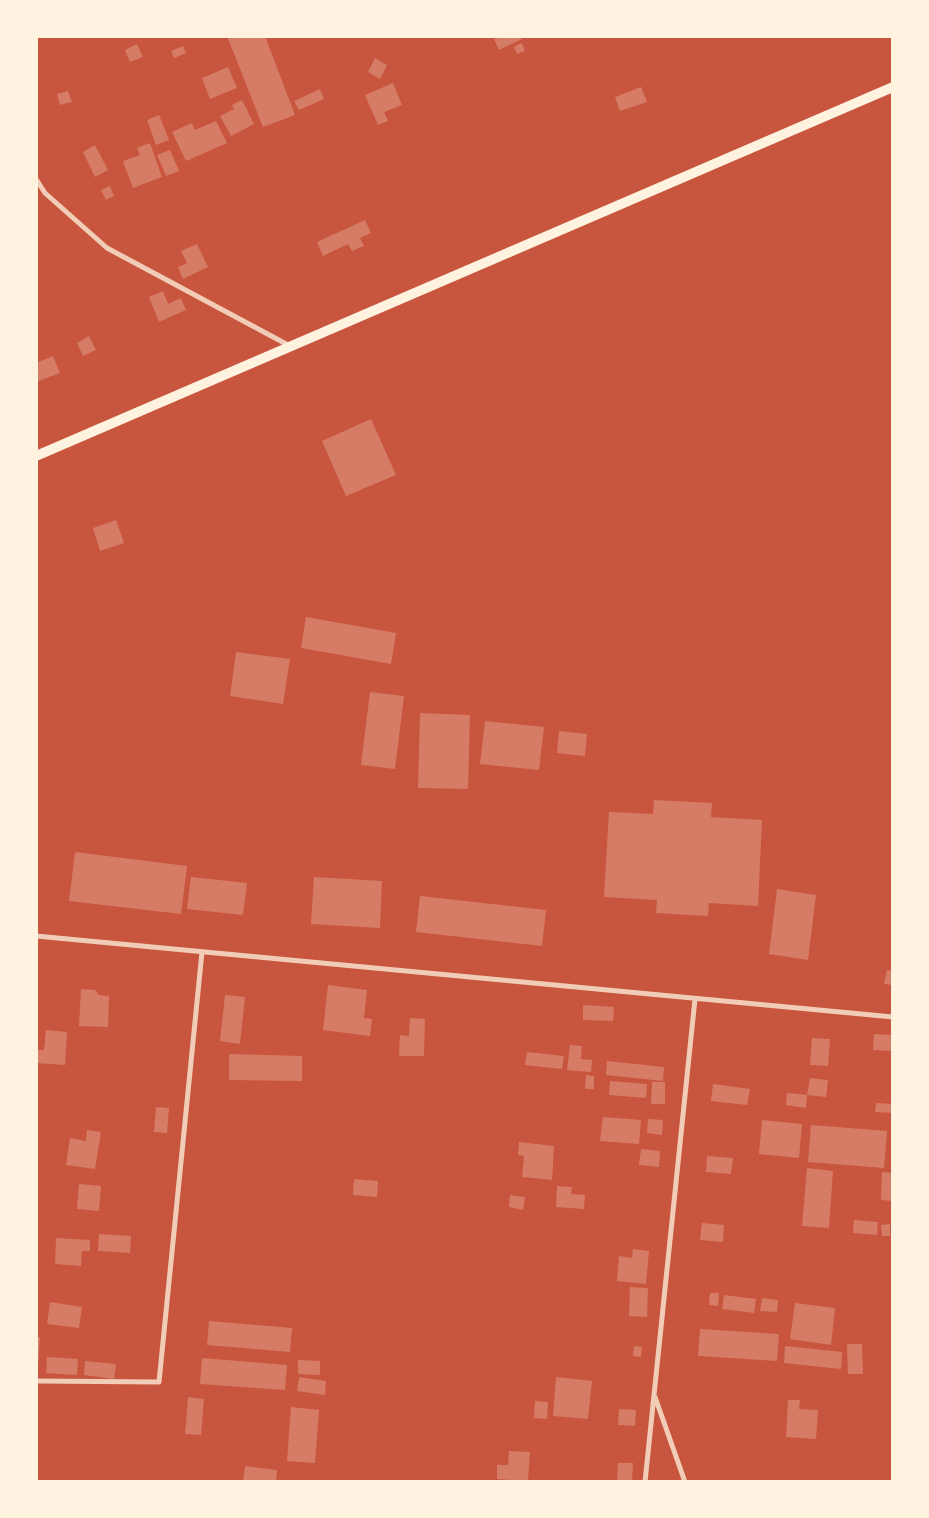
<!DOCTYPE html>
<style>
body{margin:0}
#map{position:relative;width:929px;height:1518px;overflow:hidden;background:#c8553d;font-family:"DM Sans",sans-serif}
canvas{display:block}
.frame{position:absolute;inset:0;border:38px solid #fff3e0;pointer-events:none}
</style>
<div id="map">
<canvas width="929" height="1518"></canvas>
<div class="frame"></div>
</div>
<script>
const g = document.querySelector('canvas').getContext('2d');
g.lineJoin = 'round';
function paint(path, color) {
  g.fillStyle = color;
  g.fill(path, 'evenodd');
}
function trace(path, color, width, dash) {
  g.strokeStyle = color;
  g.lineWidth = width;
  g.lineCap = dash ? 'butt' : 'round';
  g.setLineDash(dash || []);
  g.stroke(path);
}
paint(new Path2D(`
 M227,36h38l30,79 -32,12z
 M501,36h19l2,3 -23,11 -5,-11z
 M522,43l3,8 -8,3 -3,-7z
 M137,44l6,13 -13,5 -5,-12z
 M183,46l3,7 -12,5 -3,-7z
 M375,58l12,7 -7,14 -12,-7z
 M228,67l9,21 -27,11 -8,-21z
 M393,83l9,22 -18,7 4,9 -10,4 -13,-30z
 M641,87l6,15 -27,9 -5,-14z
 M320,89l4,10 -25,11 -5,-9z
 M68,91l4,11 -12,3 -3,-11z
 M242,100l12,24 -23,12 -11,-20 14,-7 -2,-4z
 M159,115l10,25 -13,5 -9,-25z
 M216,121l11,22 -41,18 -14,-29 20,-9 3,7z
 M150,143l12,34 -29,11 -10,-27 17,-6 -3,-7z
 M95,145l13,25 -13,7 -12,-25z
 M170,150l9,21 -13,5 -9,-21z
 M110,186l4,10 -8,4 -5,-10z
 M365,220l6,13 -11,5 4,8 -12,5 -4,-7 -25,12 -6,-14z
 M197,244l11,23 -25,12 -5,-12 9,-4 -6,-12z
 M163,291l5,13 13,-6 5,12 -27,12 -10,-25z
 M89,336l7,14 -13,6 -6,-13z
 M53,356l7,17 -24,9v-19z
 M371,419l25,56 -50,21 -24,-55z
 M116,520l8,23 -24,8 -7,-23z
 M306,617l90,16 -5,31 -90,-16z
 M236,652l54,7 -7,45 -53,-8z
 M370,692l34,4 -9,73 -34,-4z
 M420,713l50,2 -2,74 -50,-1z
 M485,721l59,6 -5,43 -59,-6z
 M559,731l28,3 -2,22 -28,-3z
 M654,800l58,3 -1,14 51,3 -4,86 -49,-3 -1,13 -52,-3 1,-13 -53,-3 5,-85 44,2z
 M75,852l112,14 -6,48 -112,-13z
 M191,877l56,6 -4,32 -56,-6z
 M314,877l68,4 -2,47 -69,-4z
 M777,889l39,6 -8,65 -39,-6z
 M420,896l126,14 -4,36 -126,-14z
 M887,970l6,1v14l-9,-1z
 M328,985l39,5 -3,28 8,1 -2,17 -47,-6z
 M81,989l14,1 4,5 10,1 -1,31 -29,-1z
 M225,995l20,2 -5,47 -20,-3z
 M583,1005l31,2 -1,14 -30,-1z
 M410,1018l15,1 -1,37h-25l1,-21 9,1z
 M46,1030l21,2 -2,33 -29,-2v-13h8z
 M874,1034l19,1v16l-20,-1z
 M812,1038l18,1 -2,27 -18,-1z
 M570,1045l12,1 -1,13 11,1 -1,12 -24,-2z
 M527,1052l37,4 -2,13 -37,-4z
 M229,1054l73,2v25l-73,-1z
 M607,1061l57,6 -1,14 -57,-6z
 M586,1075l8,1v13h-9z
 M810,1078l18,2 -2,17 -19,-2 -1,13 -20,-3 1,-12 20,2z
 M610,1081l37,3 -1,14 -37,-3z
 M652,1082h13v22h-14z
 M713,1084l37,5 -3,16 -36,-4z
 M876,1103l17,1v9l-18,-1z
 M156,1107l13,1 -2,25 -13,-1z
 M603,1117l38,3 -2,24 -39,-3z
 M648,1119l15,1 -1,15 -15,-2z
 M762,1120l40,4 -3,34 -40,-4z
 M811,1125l76,6 -3,37 -76,-6z
 M87,1130l14,2 -6,37 -29,-4 4,-27 16,3z
 M519,1142l35,4 -2,34 -30,-3 2,-21 -6,-1z
 M641,1149l19,2 -1,16 -20,-2z
 M707,1156l26,2 -2,16 -25,-2z
 M807,1168l26,3 -4,57 -27,-2z
 M882,1172l11,1v28l-12,-1z
 M354,1179l24,2 -1,16 -24,-2z
 M79,1184l22,2 -2,25 -22,-2z
 M557,1186l15,1 -1,7 14,1 -1,14 -28,-2z
 M510,1195l15,2 -2,13 -14,-3z
 M854,1220l24,2 -1,13 -24,-2z
 M702,1223l22,2 -1,17 -23,-2z
 M890,1224v12h-8l-1,-11z
 M99,1234l32,2 -1,17 -32,-2z
 M56,1238l34,2v11h-8l-1,15 -26,-2z
 M633,1249l16,2 -3,33 -29,-3 2,-25 13,2z
 M630,1287l18,1 -1,29 -18,-1z
 M710,1293h9l-1,13 -9,-1z
 M724,1295l32,4 -2,14 -32,-4z
 M762,1298l16,2 -1,12 -17,-1z
 M50,1302l32,5 -3,21 -32,-4z
 M795,1303l40,5 -4,37 -41,-6z
 M209,1321l83,7 -2,24 -83,-7z
 M700,1329l79,5 -2,27 -79,-5z
 M36,1337h4l-2,29h-2z
 M847,1344h15l1,30h-15z
 M634,1346l8,1 -1,10 -8,-1z
 M785,1346l57,6 -1,17 -57,-6z
 M47,1357l31,2 -1,16 -31,-2z
 M202,1358l85,7 -2,25 -85,-6z
 M298,1360l22,1v14l-22,-1z
 M85,1361l31,3 -2,15 -30,-4z
 M299,1377l27,4 -1,14 -28,-4z
 M556,1377l36,4 -4,38 -35,-3z
 M188,1397l16,2 -3,36 -16,-1z
 M788,1400h12l-1,9 19,1 -2,29 -30,-2z
 M535,1401l13,1 -1,17 -13,-1z
 M291,1407l28,3 -4,53 -28,-2z
 M619,1409l17,1 -1,16 -17,-1z
 M509,1451l21,1 -2,29 -31,-2v-14h11z
 M618,1463h15l-1,19h-15z
 M245,1466l32,4 -1,12h-33z`), '#d67c66');
trace(new Path2D(`
 M36,179l9,14 62,55 183,98
 M36,936l857,81
 M36,1381l123,1 43,-430
 M655,1397l30,85
 M645,1482l50,-483`), '#f1ccb7', 5);
trace(new Path2D(`
 M36,456l857,-369`), '#fff3e0', 10);
</script>
